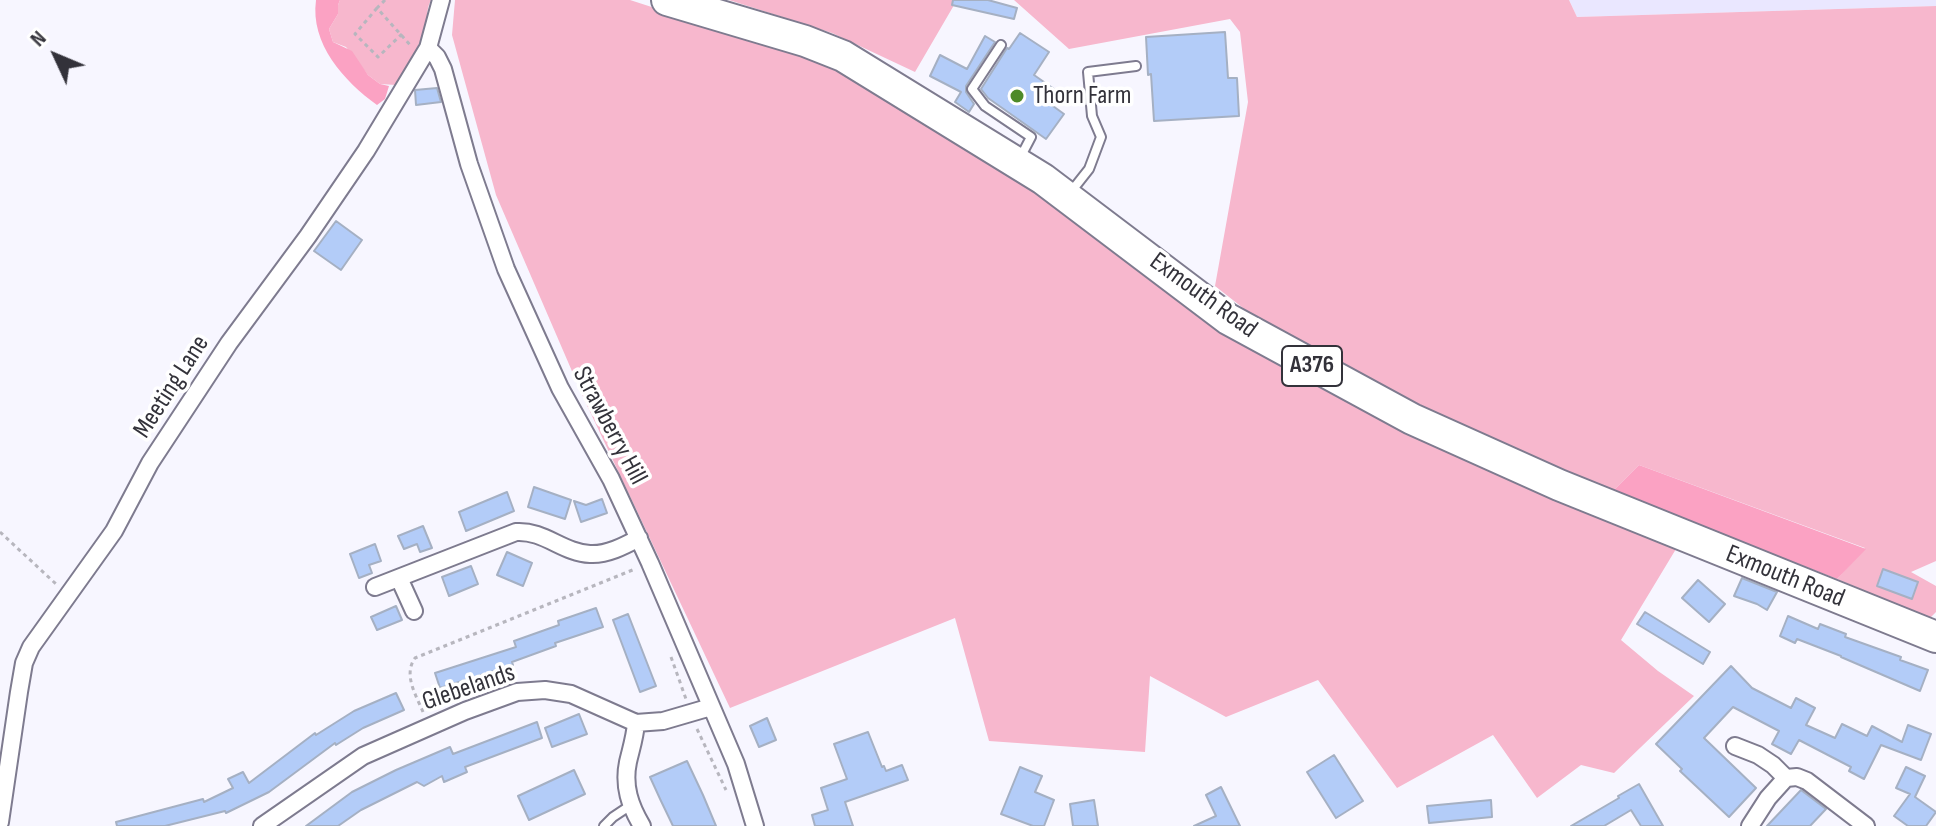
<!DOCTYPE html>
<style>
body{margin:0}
#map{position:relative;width:1936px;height:826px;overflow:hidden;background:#f7f6ff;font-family:"Sofia Sans Condensed",sans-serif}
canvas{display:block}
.north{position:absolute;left:16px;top:16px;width:80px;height:80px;-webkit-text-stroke:6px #fff;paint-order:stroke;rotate:314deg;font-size:22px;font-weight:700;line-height:32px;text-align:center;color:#33323a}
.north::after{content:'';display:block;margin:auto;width:28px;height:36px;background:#33323a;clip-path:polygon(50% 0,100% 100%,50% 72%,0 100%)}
</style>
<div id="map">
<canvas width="1936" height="826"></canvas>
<div class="north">N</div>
</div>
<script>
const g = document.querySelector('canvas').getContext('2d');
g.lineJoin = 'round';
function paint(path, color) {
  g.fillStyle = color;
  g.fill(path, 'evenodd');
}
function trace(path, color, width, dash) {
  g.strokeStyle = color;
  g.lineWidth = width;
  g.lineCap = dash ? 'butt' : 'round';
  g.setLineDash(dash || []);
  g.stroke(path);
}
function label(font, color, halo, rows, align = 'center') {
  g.font = font + ' "Sofia Sans Condensed",sans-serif';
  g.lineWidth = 7;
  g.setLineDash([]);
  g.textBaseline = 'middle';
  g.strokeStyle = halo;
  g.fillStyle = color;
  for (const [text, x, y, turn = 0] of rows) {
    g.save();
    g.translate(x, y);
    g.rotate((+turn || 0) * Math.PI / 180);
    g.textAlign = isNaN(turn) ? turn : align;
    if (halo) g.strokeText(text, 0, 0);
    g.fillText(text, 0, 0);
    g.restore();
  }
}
paint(new Path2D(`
 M1569,0h367v6l-359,11z`), '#eae7ff');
paint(new Path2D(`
 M340,0h91c-6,11 -2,19 -7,32 -7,18 -18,36 -28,53l-16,-1 -12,-9 -22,-28 -13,-5 -4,-13 9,-15v-9z
 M455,0h175l201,65 238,148 138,106 142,83 119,60 190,77 18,10 -55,91 37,31 36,25 -80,77 -33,-8 -44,33 -44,-63 -96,53 -79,-108 -92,37 -76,-41 -5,76 -156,-11 -34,-123 -225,90 -146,-309 -88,-204 -44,-160z
 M729,0h228l-42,72 -83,-39z
 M1014,0h555l8,17 359,-11v555l-25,11 25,14v26l-6,6 -3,-1 -90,-38 28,-31 -226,-83 -26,26 -146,-54 -192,-104 -60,-47 33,-184 -8,-70 -10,-13 -161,30z`), '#f7b7cd');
paint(new Path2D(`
 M316,0h24l-2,5v9l-9,15 4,13 19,9 16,24 12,9 9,2 -4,13 -8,6c-33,-24 -67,-61 -61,-105z
 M1639,465l227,84 -29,30 -224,-88z`), '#fba2c3');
const building = new Path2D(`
 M953,0h35l29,8 -3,11 -62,-14z
 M1225,32l3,46h9l2,38 -85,5 -3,-47 -3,1 -2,-38z
 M1020,33l29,19 -15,23 20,14 -8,12 18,13 -18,25 -58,-41 -7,-9 26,-41 2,1z
 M985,36l10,6 -29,44v6l8,12 -5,8 -14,-10 6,-10 -31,-16 10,-21 27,14z
 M437,88l4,14 -25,3 -1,-15z
 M336,221l26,19 -21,30 -27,-19z
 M534,487l37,13 -6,19 -37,-12z
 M507,492l7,19 -48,20 -7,-19z
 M602,499l5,14 -26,9 -7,-21 12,4z
 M423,526l9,22 -12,4 -3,-8 -13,5 -6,-13z
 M375,544l6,17 -12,4 3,8 -13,5 -9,-24z
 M507,552l25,11 -9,23 -26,-11z
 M471,566l7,18 -29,12 -7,-19z
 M1883,569l35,13 -6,17 -35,-13z
 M1742,578l35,14 -10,18 -10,-6 -23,-8z
 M1698,580l27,24 -16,18 -27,-24z
 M396,606l6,14 -25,10 -6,-13z
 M596,608l7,19 -48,16 1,3 -44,16 1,3 -73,23 -5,-15 81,-26 -2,-6 45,-16 -1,-4z
 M1645,612l65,40 -7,12 -66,-40z
 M628,614l28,72 -16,6 -27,-72z
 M1788,616l30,13 2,-5 26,10 -1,3 56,20 -1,3 28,10 -8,21 -79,-34v-1l-44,-17 -2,4 -15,-7z
 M1731,666l21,22 39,20 5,-10 19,10 -9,17 29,13 7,-14 25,12 5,-10 30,16 6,-17 23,9 -10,26 -40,-15 -17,34 -15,-8 2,-4 -52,-27 -8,14 -19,-10 7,-13 -46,-24 -29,31 52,50 -27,29 -49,-46 2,-2 -26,-25z
 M396,693l8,17 -41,18 -27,17 -1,-2 -66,49 -43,21 -1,-2 -60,15h-48l-1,-4 87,-23 1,3 29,-14 -5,-9 15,-7 6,11 66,-50 1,2 38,-24z
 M579,714l8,20 -35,13 -7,-19z
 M767,718l9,22 -17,7 -9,-21z
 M537,722l5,16 -77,29 2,5 -23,10 -2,-6 -18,10 -7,-4 -56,28 -23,16h-32l46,-34 44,-22 54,-23 3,7z
 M868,732l14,35 2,-1 2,5 16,-6 6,15 -63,22 8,24h-38l-3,-11 16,-5 -7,-22 26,-9 -13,-35z
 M1334,755l29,46 -27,17 -29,-46z
 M687,761l16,34 13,31h-43l-12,-25 -11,-24z
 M1020,767l22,9 -7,16 19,8 -10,26h-11l-32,-12z
 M1906,767l19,9 -10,21 21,15 -10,14h-18l-14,-10 16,-22 -14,-6z
 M574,770l11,24 -56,26 -11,-24z
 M1639,784l24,42h-22l-10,-16 -27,16h-33l48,-28 -1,-2z
 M1221,787l19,39h-46l22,-10 -10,-21z
 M1801,790l25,19 -16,17h-43z
 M1094,800l4,26h-25l-3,-22z
 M1491,800l1,17 -63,6 -2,-17z`);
paint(building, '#b3ccf8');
trace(building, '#a5b0c3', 2);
const lane = new Path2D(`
 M1001,45l-29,44 13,17 46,31 -11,21
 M1070,193l19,-24 12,-32 -9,-21 -4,-44 48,-6
 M604,826l9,-9 18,-12`);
const street = new Path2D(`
 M428,48l9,9 6,12 26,95 37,105 54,119 51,91 39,84 86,201 19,62
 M399,578l15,33
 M375,587l141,-55c28,-2 47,21 74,22 17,1 34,-8 49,-16
 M636,723c-1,14 -5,26 -8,39 -5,24 2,44 14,64
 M1735,746l23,9 15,10 13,13 -18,20 -18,28
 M1786,778l11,-1 10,4 59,45
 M0,822l19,-130 5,-29 7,-16 83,-116 36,-68 79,-120 79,-107 58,-85 62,-103 13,-48
 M262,826l101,-70 102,-45 52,-19 28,-2 26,4 65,29 27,-2 48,-14`);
const highway = new Path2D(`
 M667,0l138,41 38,15 200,123 185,140 184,100 147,66 377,152`);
trace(lane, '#7e7b8f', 12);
trace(street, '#7e7b8f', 20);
trace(highway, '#7e7b8f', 34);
trace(new Path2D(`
 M385,0l-8,8 34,38
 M377,8l-22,26 23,23 24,-23
 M0,532l56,52
 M671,657l15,42
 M423,712c-7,-17 -20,-37 -8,-54l220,-89
 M697,729l29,61`), '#b7b6be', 3, [4, 4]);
trace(lane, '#fff', 8);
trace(street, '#fff', 16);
trace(highway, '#fff', 30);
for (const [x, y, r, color] of [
 [1017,96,8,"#4e8a29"]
]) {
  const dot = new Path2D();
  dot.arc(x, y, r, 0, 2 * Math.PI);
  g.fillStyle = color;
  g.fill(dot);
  trace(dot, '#fff', 3);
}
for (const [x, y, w] of [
 [1312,366,60]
]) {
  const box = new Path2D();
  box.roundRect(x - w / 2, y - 20, w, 40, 6);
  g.fillStyle = '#fff';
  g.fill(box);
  trace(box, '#33323a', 2);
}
label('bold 24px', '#33323a', null, [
 ["A376",1312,366]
]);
label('26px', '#33323a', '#fff', [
 ["Thorn Farm",1033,96]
], 'left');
label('26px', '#33323a', '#fff', [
 ["Exmouth Road",1203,296,36],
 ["Meeting Lane",172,387,-57],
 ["Strawberry Hill",609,426,62],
 ["Exmouth Road",1785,577,22],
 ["Glebelands",469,688,-19]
]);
</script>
